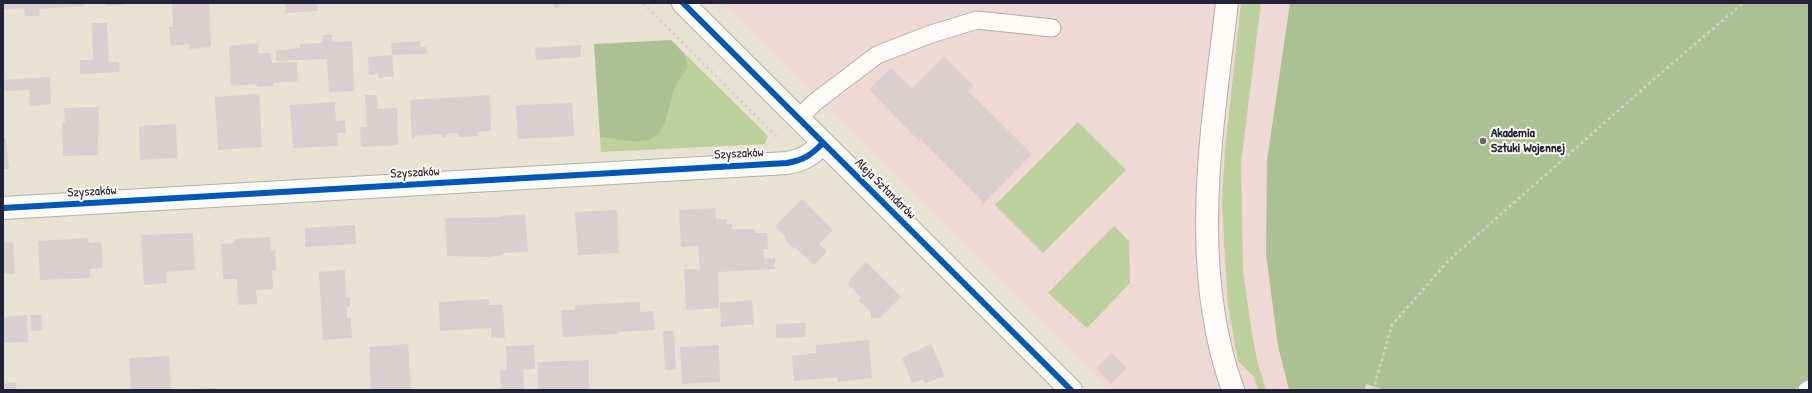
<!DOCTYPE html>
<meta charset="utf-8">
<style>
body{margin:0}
#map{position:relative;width:1812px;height:393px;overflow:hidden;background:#e8e2d2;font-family:"Patrick Hand",sans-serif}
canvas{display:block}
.frame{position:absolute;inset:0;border:4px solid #22223b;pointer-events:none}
</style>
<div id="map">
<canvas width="1812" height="393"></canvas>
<div class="frame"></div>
</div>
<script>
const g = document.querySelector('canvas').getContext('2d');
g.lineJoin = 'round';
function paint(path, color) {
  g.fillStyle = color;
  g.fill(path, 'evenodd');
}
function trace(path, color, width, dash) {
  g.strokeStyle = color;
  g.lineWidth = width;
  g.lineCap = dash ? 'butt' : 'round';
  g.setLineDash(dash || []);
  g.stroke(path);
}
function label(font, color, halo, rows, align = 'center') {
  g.font = font + ' "Patrick Hand",sans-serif';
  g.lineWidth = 4;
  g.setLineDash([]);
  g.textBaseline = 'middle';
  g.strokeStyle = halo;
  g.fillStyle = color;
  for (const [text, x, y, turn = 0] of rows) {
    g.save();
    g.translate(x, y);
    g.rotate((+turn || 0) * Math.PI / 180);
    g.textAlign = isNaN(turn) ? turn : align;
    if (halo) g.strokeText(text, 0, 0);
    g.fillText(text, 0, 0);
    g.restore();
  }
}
paint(new Path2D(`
 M723,3h1086v387h-699z`), '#f0d8d4');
paint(new Path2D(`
 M1241,3h20l-20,160 2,108 9,63 5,26 9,30h-8l-4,-13 -16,-16 -10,-56 -4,-63 -2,-42 3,-50z
 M685,54l83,82 -3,8 -164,8 -1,-15 41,4 28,-30 2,-13 5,-14 12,-17z
 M1078,122l48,48 -83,83 -48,-48z
 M1114,226l15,15 1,42 -43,45 -39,-35z`), '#bdcf9a');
paint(new Path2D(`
 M1290,3h519v379l-16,8h-408l-19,-6 -1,6h-76l-11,-44 -12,-92 1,-93z
 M671,40l14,14 3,13c-3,6 -9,12 -12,18 -9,19 -6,56 -36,56 -13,1 -27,-3 -40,-4l-6,-93z`), '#acc193');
paint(new Path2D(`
 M3,3h81v3l-45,3 1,7h-15l-1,-8 -21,2z
 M106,3h18v2l-18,1z
 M172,3h37l2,44 -22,2v-5l-18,2 -2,-19h4z
 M285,3h32v8l-32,2z
 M551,3h11l-5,6z
 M92,23h15l2,39h10l1,10 -40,2v-14h13z
 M323,35h9v7l20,-1 2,50 -25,1 -2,-33 -51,2v-10l24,-3v-4l23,-1z
 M420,41l1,6h5l1,7 -35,1 -1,-12z
 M258,43l1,10h11l2,10 25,-1 1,19 -25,2v3l-16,1v-3l-26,2 -2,-40z
 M581,45v12l-45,3 -1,-12z
 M392,55l2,21 -16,2v-4l-9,1 -1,-18z
 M944,56l30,30 -6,5 64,63 -49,50 -2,-2 1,-1 -62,-62 -1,2 -50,-52 22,-21 21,20z
 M50,77l1,27 -21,2 -1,-16 -26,1v-11z
 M259,94l3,53 -44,3 -3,-53z
 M365,95h11l2,14 19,-1 1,37 -37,2 -1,-20h7z
 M490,95l1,36 -14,1 1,4 -19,1v-4l-14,1v3h-3v-3l-27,2v2l-3,1 -2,-39z
 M335,102l1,19 9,-1 1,13h-9l1,13 -45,2 -3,-43z
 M572,103l2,33 -56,3 -2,-34z
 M99,107l-1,48 -35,1 -1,-33h3l-1,-15z
 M176,124l1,34 -37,2 -1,-34z
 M3,138h3l3,31h-6z
 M802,199l31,31 -14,14 8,7 -13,14 -19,-18 -2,1 -9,-10 2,-1 -11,-11z
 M715,208l1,11h11v5h5v5h23v4h12l1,16h-5l1,10 11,-1v11l-57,3 1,36 -33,2 -2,-41h16l-2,-23 -17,1 -2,-37z
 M617,210l2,43 -41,2 -3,-43z
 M525,214l3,38 -25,1v2l-15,2 -41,-1 -2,-38 57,-1v-1z
 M355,225l1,19 -51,3v-19z
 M193,233l2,37 -29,2 1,11 -23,2 -3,-50z
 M270,237l1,14 4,-1 1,21h-4l1,18 -17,1 1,14 -19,1 -1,-26h-14l-2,-35 14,-1v-4z
 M88,238l1,5 12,-1 2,26 -13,1v9l-50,2 -2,-39z
 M13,242l2,32h-12v-31z
 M866,262l35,35 -21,21h-9v-6l-13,-12 3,-2 -13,-14 3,-4 -1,-1z
 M345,270l1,28 4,-1v10h-3v11h4l1,20 -29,2 -4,-68z
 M489,299v6h14l2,33h-14v-10l-51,3 -1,-29z
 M752,300l2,24 -33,3 -1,-24z
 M640,302v10l13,-1 2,19 -37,2 1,2 -56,3 -2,-27h14v-5z
 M27,315l1,27 -25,1v-26z
 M30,315h12v15l-11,1z
 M805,323l1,14 -30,1v-14z
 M663,331h11l2,39h-11z
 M869,340l3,38 -34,4 -1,-5 -43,4 -2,-25 24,-3v-8z
 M408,344l3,46h-40l-2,-43z
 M931,344l14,32 -20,7 -2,-4 -11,4 -10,-25z
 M534,345l1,24 -12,1 1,20h-23l-1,-19 7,-1 -1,-24z
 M719,345l1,37 -38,2 -2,-37z
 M1111,353l16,15 -16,16 -15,-16z
 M169,356l2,34h-40l-2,-32z
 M589,360v30h-51v-28z
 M15,382l2,8h-14v-6z
 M216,388v2h-19v-1z`), '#dbced0');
const service = new Path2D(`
 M798,119l17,-17 62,-47 54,-21 46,-14 75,8
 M1807,390l2,-1`);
const minor = new Path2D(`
 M1227,3c-15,128 -39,262 6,387
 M3,208l784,-45c17,-3 24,-8 36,-20`);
const tertiary = new Path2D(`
 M683,3l388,387`);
trace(service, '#b3afa7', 19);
trace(minor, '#b3afa7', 24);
trace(tertiary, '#b3afa7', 24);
trace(new Path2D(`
 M643,3l134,134
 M1373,390l19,-65 56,-64 205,-181 90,-77`), '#d3d1cf', 2.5, [3, 3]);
trace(service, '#fcfbf8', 17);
trace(minor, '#fcfbf8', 22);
trace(tertiary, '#fcfbf8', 22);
trace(new Path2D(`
 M683,3l388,387
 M3,208l784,-45c17,-3 24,-8 36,-20`), '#0057b8', 6);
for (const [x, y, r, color] of [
 [1483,141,4,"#676570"]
]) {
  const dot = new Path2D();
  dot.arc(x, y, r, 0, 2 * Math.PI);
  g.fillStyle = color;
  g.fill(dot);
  trace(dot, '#fbf7ec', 1.5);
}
label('bold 13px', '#22223b', '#fbf7ec', [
 ["Akademia",1491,134],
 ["Sztuki Wojennej",1491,149]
], 'left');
label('13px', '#22223b', '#fbf7ec', [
 ["Szyszaków",739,154,-3],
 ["Szyszaków",415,173,-3],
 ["Aleja Sztandarów",885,189,45],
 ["Szyszaków",92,192,-3]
]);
</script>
